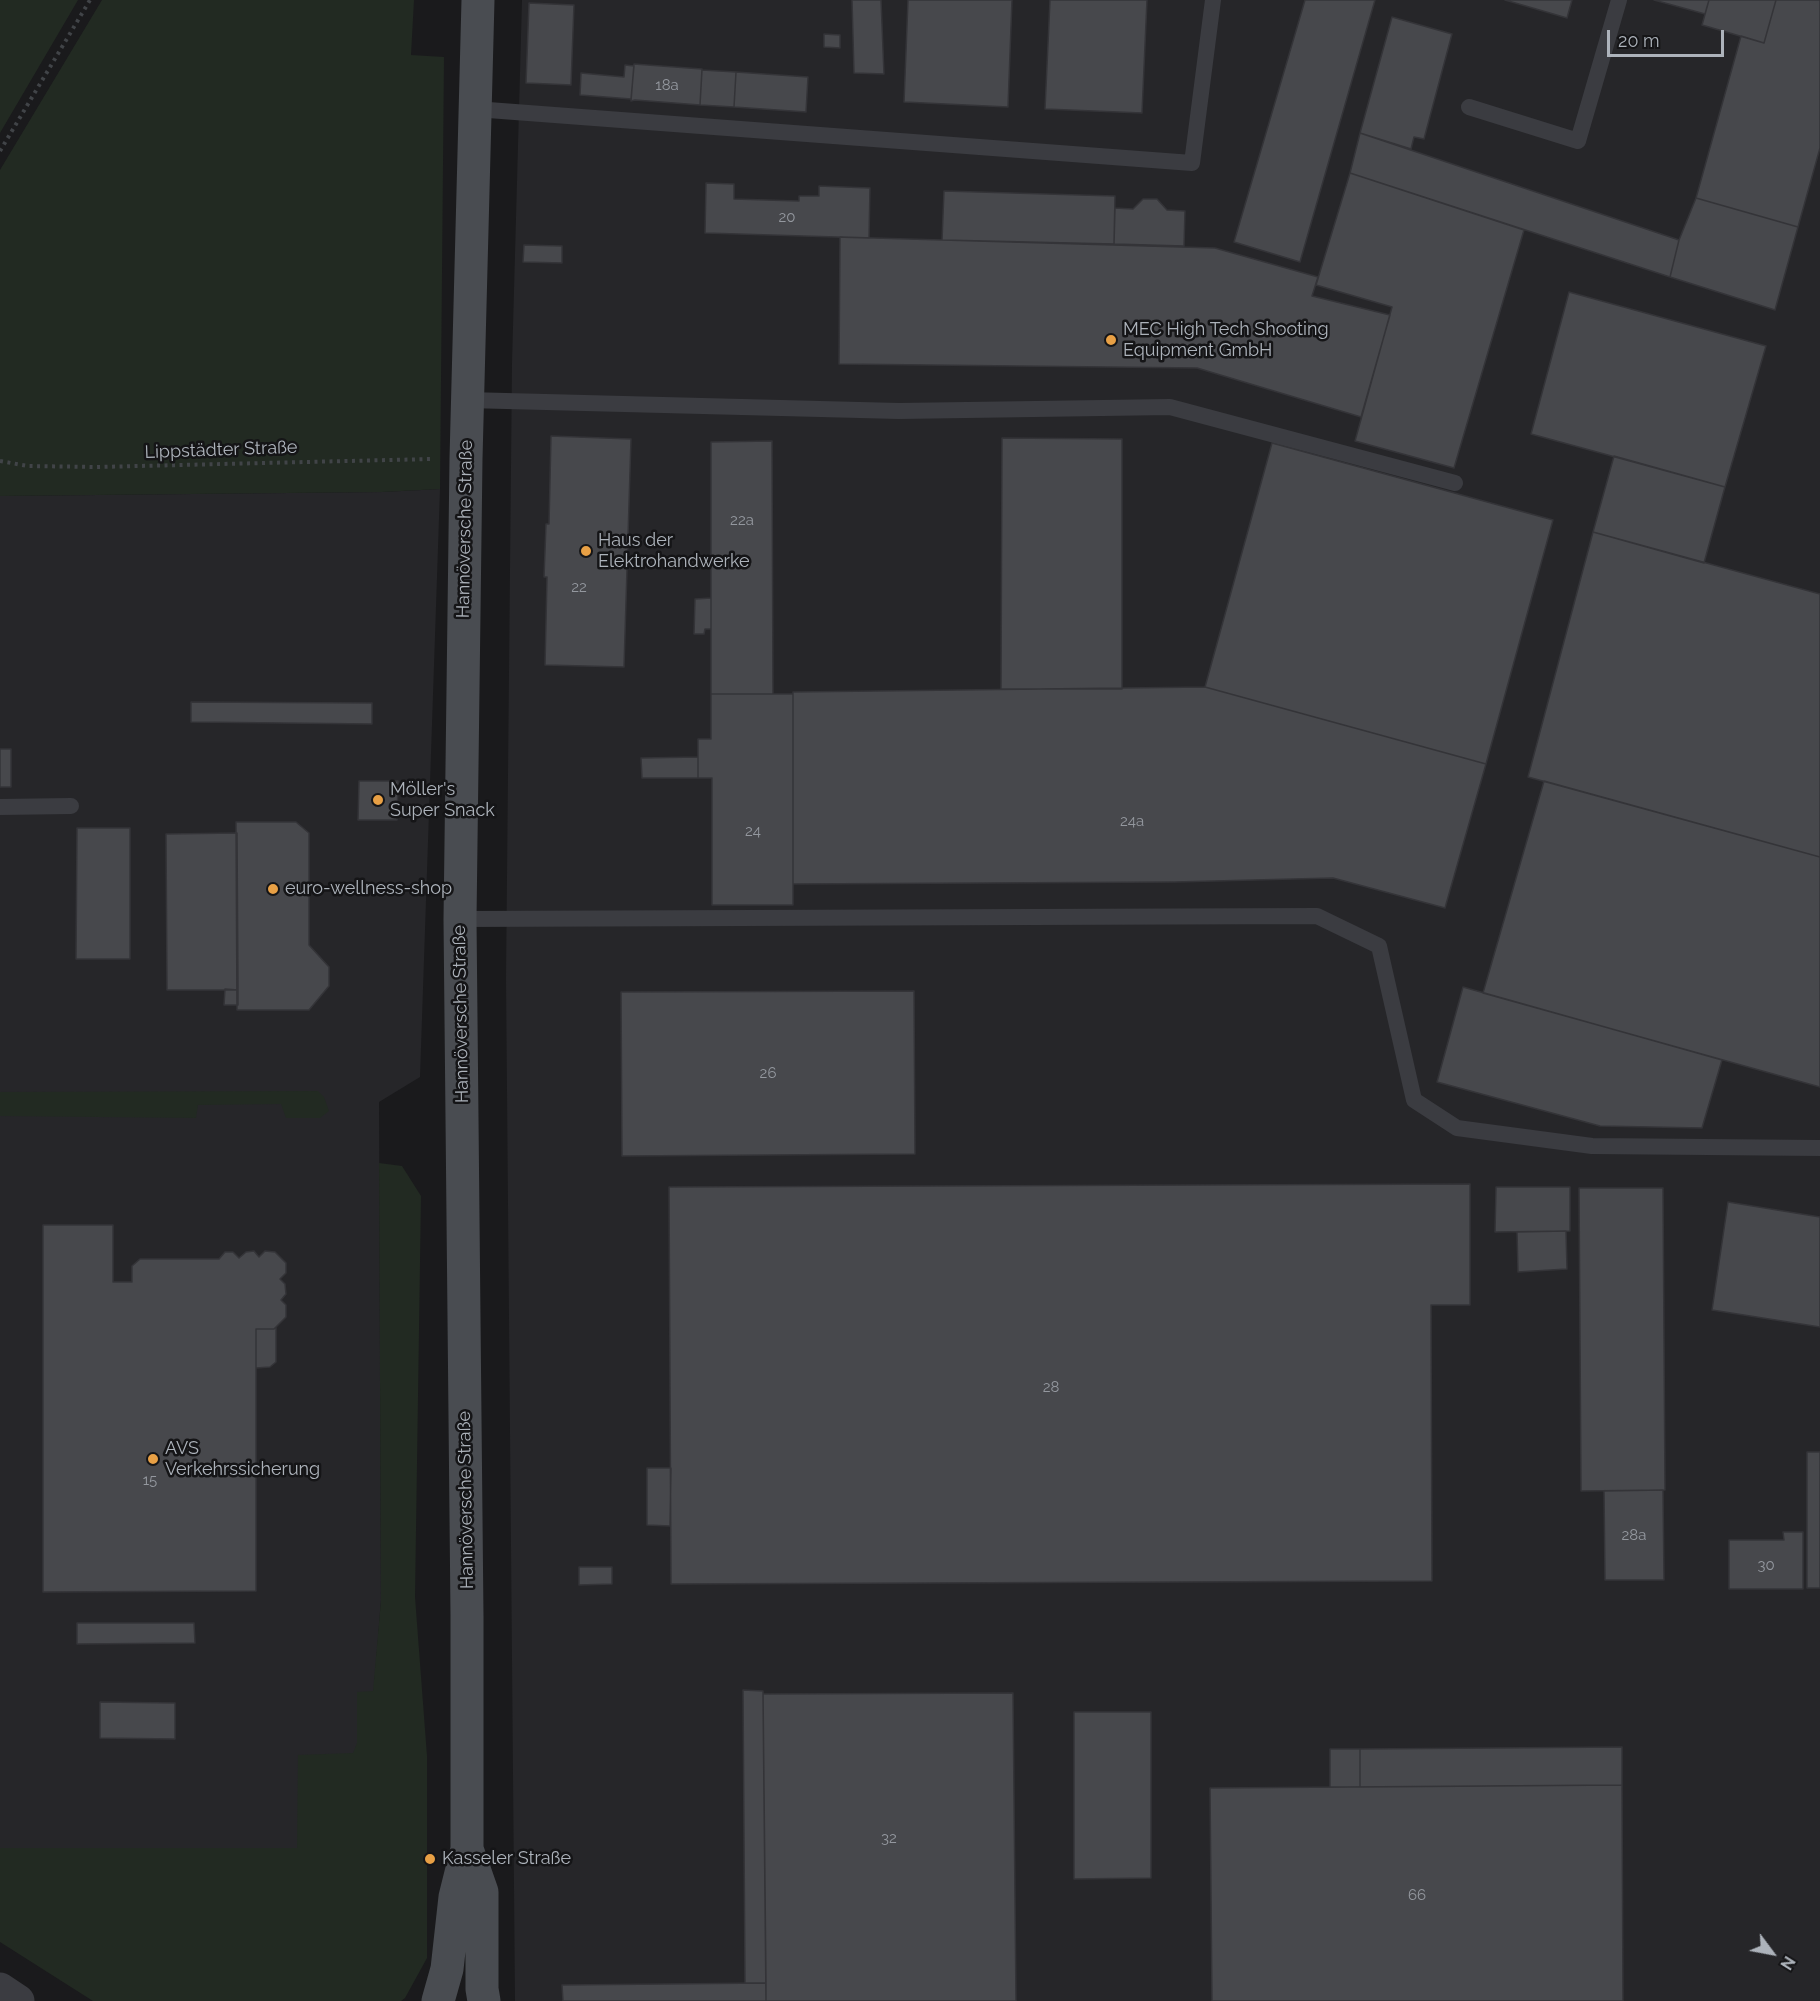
<!DOCTYPE html>
<meta charset="utf-8">
<style>
body{margin:0}
#map{position:relative;width:1820px;height:2001px;overflow:hidden;background:#1a1a1c;font-family:Raleway,sans-serif}
canvas{display:block}
.north{position:absolute;left:1742px;top:1923px;width:60px;height:60px;-webkit-text-stroke:4px #151517;paint-order:stroke;rotate:122deg;font-size:16px;font-weight:700;line-height:24px;text-align:center;color:#adb3bb}
.north::after{content:'';display:block;margin:auto;width:21px;height:27px;background:#adb3bb;clip-path:polygon(50% 0,100% 100%,50% 72%,0 100%)}
.scale{position:absolute;left:1607px;top:30px;width:117px;height:27px;box-sizing:border-box;border:3px solid #adb3bb;border-top:0;padding-left:8px;font-size:18px;line-height:21px;white-space:nowrap;color:#adb3bb;-webkit-text-stroke:4px #151517;paint-order:stroke}
</style>
<div id="map">
<canvas width="1820" height="2001"></canvas>
<div class="north">N</div>
<div class="scale">20 m</div>
</div>
<script>
const g = document.querySelector('canvas').getContext('2d');
g.lineJoin = 'round';
function paint(path, color) {
  g.fillStyle = color;
  g.fill(path, 'evenodd');
}
function trace(path, color, width, dash) {
  g.strokeStyle = color;
  g.lineWidth = width;
  g.lineCap = dash ? 'butt' : 'round';
  g.setLineDash(dash || []);
  g.stroke(path);
}
function label(font, color, halo, rows, align = 'center') {
  g.font = font + ' Raleway,sans-serif';
  g.lineWidth = 5;
  g.setLineDash([]);
  g.textBaseline = 'middle';
  g.strokeStyle = halo;
  g.fillStyle = color;
  for (const [text, x, y, turn = 0] of rows) {
    g.save();
    g.translate(x, y);
    g.rotate((+turn || 0) * Math.PI / 180);
    g.textAlign = isNaN(turn) ? turn : align;
    if (halo) g.strokeText(text, 0, 0);
    g.fillText(text, 0, 0);
    g.restore();
  }
}
paint(new Path2D(`
 M522,0h1298v2001h-1305l-9,-1023 6,-615z
 M440,489l-20,588 -41,25 2,498 -19,239 -7,27 -355,20v-1390l382,-4z`), '#262629');
paint(new Path2D(`
 M0,0h78l-78,133z
 M102,0h312l-3,55 33,2 -4,432 -58,3 -382,4v-326z
 M318,1091l6,6 5,14 -9,7h-34l-5,-14 -83,1 -2,13 -196,-2v-24z
 M379,1163l23,3 19,30 -6,401 12,159v202l-22,40 -4,3h-308l-93,-59v-94h297l1,-93 55,-2 4,-10v-51l16,-1 8,-91z`), '#222a22');
const building = new Path2D(`
 M852,0h29l3,74 -30,-1z
 M908,0h104l-4,107 -104,-5z
 M1050,0h97l-5,113 -97,-4z
 M1305,0h70l-75,262 -66,-20z
 M1505,0h67l-5,18z
 M1654,0h55l-4,14z
 M1709,0h67l-12,43 -62,-18z
 M1776,0h44v148l-22,79 -102,-29 45,-162 23,7z
 M529,3l45,2 -3,80 -45,-2z
 M1392,17l60,17 -28,105 -10,-2 -3,12 -51,-16z
 M824,34l16,1v13l-16,-1z
 M634,64l68,5 -2,36 -65,-5 -4,1z
 M625,65l9,1 -3,33 -51,-4 1,-22 43,4z
 M702,70l34,2 -2,35 -34,-2z
 M736,72l72,5 -2,35 -72,-5z
 M1360,133l319,107 -9,37 -320,-104z
 M1350,173l174,57 -70,238 -99,-27 37,-134 -76,-22z
 M706,183l28,1v15l65,2v-5h20v-10l51,2 -1,50 -164,-5z
 M944,191l171,5 -1,48 -172,-4z
 M1696,198l102,29 -23,83 -105,-33 9,-37z
 M1143,199h14l10,11 18,1 -1,35 -70,-2 1,-36 18,1z
 M840,237l375,11 103,29 -6,19 78,19 -29,102 -164,-49 -358,-4z
 M524,245l38,1v17l-39,-1z
 M1569,292l197,54 -41,141 -194,-53z
 M551,436l80,3 -7,228 -79,-2 2,-88h-3l2,-53h3z
 M1002,438l120,1v250h-121z
 M772,441l1,253h-62v-252z
 M1272,443l281,77 -67,244 -281,-77z
 M1614,456l111,31 -21,76 -111,-31z
 M1593,532l227,62v263l-292,-80z
 M711,598v31h-6l-1,5h-10l1,-35z
 M1205,687l281,77 -41,144 -112,-30 -158,4 -382,2v-192z
 M711,694h82v211h-81v-127h-14v-39h13z
 M191,702l181,1v21l-181,-2z
 M0,749h11v38h-11z
 M698,757v21h-56l-1,-20z
 M359,781h39l-1,39h-39z
 M1544,781l276,76v230l-337,-94z
 M236,822h60l13,11v112l20,22v19l-20,24h-72z
 M77,828h53v131h-54z
 M237,833l1,157h-71l-1,-156z
 M1463,987l259,73 -20,68 -102,-2 -163,-44z
 M225,989l13,1v15h-14z
 M914,991l1,163 -293,2 -1,-164z
 M1470,1184v121h-39l1,276 -761,3 -2,-397z
 M1496,1187h74v44l-75,1z
 M1579,1188h84l2,302 -84,1z
 M1728,1202l92,15v110l-108,-17z
 M43,1225h70v57h19v-16l8,-7h79l6,-7h8l6,6 7,-6 8,-1 5,6 6,-6 10,1 11,11v10l-6,6 5,5 1,10 -5,6 5,5v12l-12,12h-18v262l-213,1z
 M1566,1231l1,38 -49,3 -1,-40z
 M276,1327v35l-6,5 -14,1v-39h18z
 M1807,1452h13v136h-13z
 M647,1468h24l-1,58 -23,-1z
 M1663,1490l1,90h-59l-1,-89z
 M1783,1532h20v57h-74v-49h55z
 M579,1567h33v17l-33,1z
 M77,1623h117l1,20 -118,1z
 M743,1690l20,1 3,292h-21z
 M1013,1693l3,308h-250l-3,-307z
 M100,1702l75,1v36l-75,-1z
 M1074,1712h77v166l-77,1z
 M1622,1747v38l-262,2v-38z
 M1330,1749h30v38h-30z
 M1622,1785l1,216h-411l-2,-213z
 M766,1983v18h-203l-1,-16z`);
paint(building, '#47484c');
trace(building, '#343438', 1.5);
trace(new Path2D(`
 M0,151l90,-151
 M0,461l28,5 69,1 334,-8`), '#414448', 4, [3, 4.5]);
trace(new Path2D(`
 M1469,107l109,34 41,-141
 M475,109l717,54 21,-163
 M467,400l432,11 271,-4 285,76
 M0,807l71,-1
 M460,919l857,-3 62,30 35,154 43,28 135,18 228,2`), '#3b3c41', 16);
trace(new Path2D(`
 M0,1989l18,12`), '#3b3c41', 33);
trace(new Path2D(`
 M467,1849l15,43v97l2,12
 M438,2001l9,-32 8,-72 12,-48v-233l-7,-697 6,-460 12,-459`), '#494c51', 33);
for (const [x, y, r, color] of [
 [1111,340,6,"#e8a045"],
 [586,551,6,"#e8a045"],
 [378,800,6,"#e8a045"],
 [273,889,6,"#e8a045"],
 [153,1459,6,"#e8a045"],
 [430,1859,6,"#e8a045"]
]) {
  const dot = new Path2D();
  dot.arc(x, y, r, 0, 2 * Math.PI);
  g.fillStyle = color;
  g.fill(dot);
  trace(dot, '#151517', 2);
}
label('15px', '#94989f', null, [
 ["18a",667,85],
 ["20",787,217],
 ["22a",742,520],
 ["22",579,587],
 ["24a",1132,821],
 ["24",753,831],
 ["26",768,1073],
 ["28",1051,1387],
 ["15",150,1480],
 ["28a",1634,1535],
 ["30",1766,1565],
 ["32",889,1838],
 ["66",1417,1895]
]);
label('18px', '#adb3bb', '#151517', [
 ["MEC High Tech Shooting",1123,330],
 ["Equipment GmbH",1123,351],
 ["Haus der",598,541],
 ["Elektrohandwerke",598,562],
 ["Möller's",390,790],
 ["Super Snack",390,811],
 ["euro-wellness-shop",285,889],
 ["AVS",165,1449],
 ["Verkehrssicherung",165,1470],
 ["Kasseler Straße",442,1859]
], 'left');
label('18px', '#adb3bb', '#151517', [
 ["Lippstädter Straße",221,450,-2],
 ["Hannöversche Straße",465,529,-89],
 ["Hannöversche Straße",461,1014,-91],
 ["Hannöversche Straße",466,1500,-91]
]);
</script>
